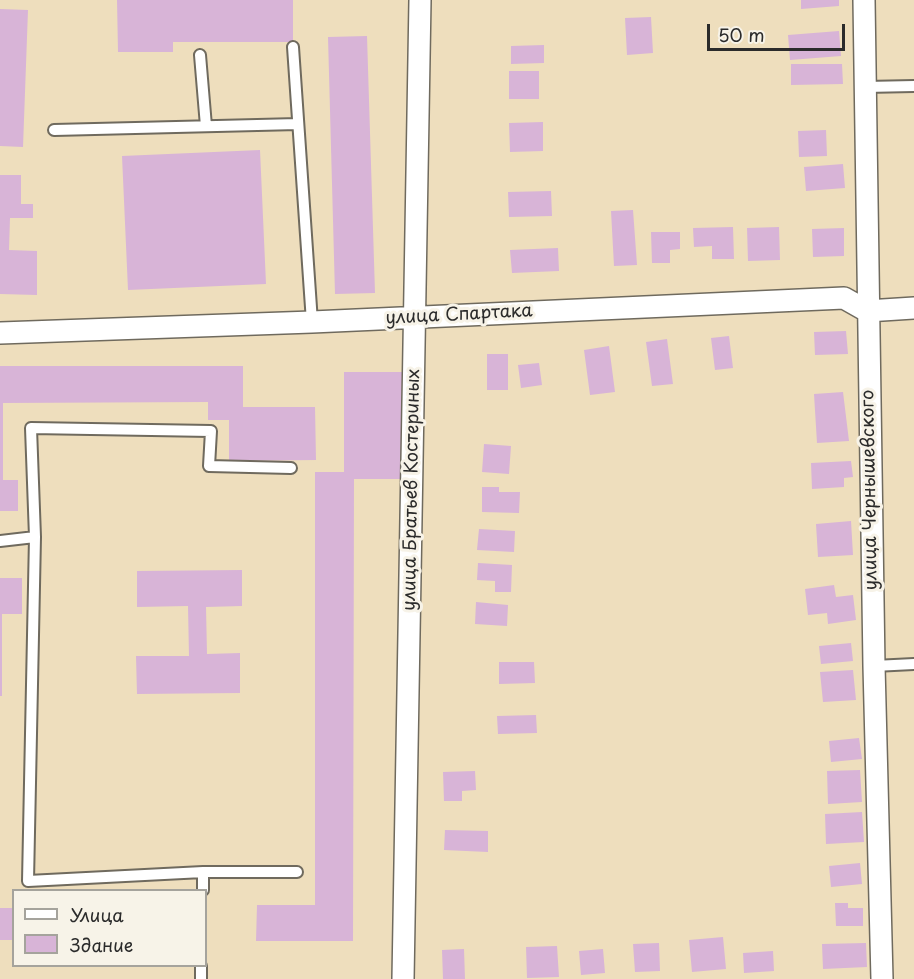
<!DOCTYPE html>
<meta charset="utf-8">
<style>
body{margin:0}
#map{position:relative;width:914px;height:979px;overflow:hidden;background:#eedebd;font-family:"Playpen Sans",sans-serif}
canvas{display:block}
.legend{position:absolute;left:12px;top:889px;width:195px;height:78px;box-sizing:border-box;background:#f7f3e8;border:2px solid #a5a39c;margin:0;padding:8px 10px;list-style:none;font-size:18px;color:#2b2b2b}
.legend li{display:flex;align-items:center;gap:12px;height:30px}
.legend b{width:30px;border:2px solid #a5a39c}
.scale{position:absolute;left:707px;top:24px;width:138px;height:27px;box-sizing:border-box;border:3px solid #2b2b2b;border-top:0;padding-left:8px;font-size:18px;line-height:21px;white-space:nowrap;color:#2b2b2b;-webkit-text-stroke:4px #f7f3e8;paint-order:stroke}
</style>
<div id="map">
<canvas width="914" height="979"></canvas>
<ul class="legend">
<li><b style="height:8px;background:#fff"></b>Улица</li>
<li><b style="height:16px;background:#d8b4d7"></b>Здание</li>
</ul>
<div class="scale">50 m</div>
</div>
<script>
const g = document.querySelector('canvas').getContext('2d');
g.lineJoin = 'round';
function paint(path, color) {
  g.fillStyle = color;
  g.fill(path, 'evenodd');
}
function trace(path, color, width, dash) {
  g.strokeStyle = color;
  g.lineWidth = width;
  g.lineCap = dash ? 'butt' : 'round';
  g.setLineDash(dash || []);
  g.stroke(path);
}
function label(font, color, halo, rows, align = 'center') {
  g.font = font + ' "Playpen Sans",sans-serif';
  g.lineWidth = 6;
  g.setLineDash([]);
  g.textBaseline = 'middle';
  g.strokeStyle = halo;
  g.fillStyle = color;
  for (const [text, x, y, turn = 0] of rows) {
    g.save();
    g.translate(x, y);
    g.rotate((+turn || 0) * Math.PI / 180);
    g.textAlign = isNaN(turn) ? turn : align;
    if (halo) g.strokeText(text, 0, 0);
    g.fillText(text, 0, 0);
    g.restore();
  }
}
paint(new Path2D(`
 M117,0h176v42h-120v10h-55z
 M801,0h38v6l-38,3z
 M0,9l28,1 -5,137 -23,-1z
 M651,17l2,36 -26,2 -2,-37z
 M839,31l2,25 -51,4 -2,-25z
 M367,36l8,257 -40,1 -7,-257z
 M544,45v18l-33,1v-18z
 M791,64h51l1,20 -52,1z
 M509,71h30v28h-30z
 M543,122v29l-33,1 -1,-29z
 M826,130l1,26 -28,1 -1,-26z
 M260,150l6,134 -138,6 -6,-134z
 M843,164l2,24 -39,3 -2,-24z
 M0,175h21v29h12v14h-23l-1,32 28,1v44l-37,-1z
 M551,191l1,25 -43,1 -1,-25z
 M633,210l4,55 -23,1 -3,-55z
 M733,227l1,32h-22v-13l-18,1 -1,-19z
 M779,227l1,33 -32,1 -1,-33z
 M844,228v28l-31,1 -1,-28z
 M651,232h29v17l-10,1v13h-18z
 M558,248l1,23 -47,2 -2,-23z
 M846,331l2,23 -33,1 -1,-23z
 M729,336l4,32 -18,2 -4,-32z
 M667,339l6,45 -21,2 -6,-44z
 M609,346l6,46 -25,3 -6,-45z
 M487,354h21v36h-21z
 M539,363l3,22 -21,3 -3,-23z
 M0,366h243v41h72l1,53 -87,1v-41h-21v-18l-205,1v77h15v31h-18z
 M344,372h58l-1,107h-47l-1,462h-97l1,-36h58v-433h29z
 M843,392l6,49 -32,2 -3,-49z
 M484,444l27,2 -2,28 -27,-2z
 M851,461l2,16 -9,1v9l-32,2 -1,-26z
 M482,487h17v5h21l-1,21 -37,-1z
 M851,521l2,34 -35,2 -2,-33z
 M479,529l36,2 -1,21 -37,-2z
 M478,563l34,2 -1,27h-16v-11l-18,-1z
 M242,570v36l-36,1 1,47 33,-1v40l-103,1 -1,-38h53l-1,-50 -51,1v-36z
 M0,578h22v36h-20v82h-2z
 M834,585l2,12 17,-2 3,25 -28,4 -1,-11 -19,2 -3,-26z
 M476,602l32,3 -1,21 -32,-2z
 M851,643l2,18 -32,3 -2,-18z
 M499,662h35l1,21 -36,1z
 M853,670l3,30 -33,2 -3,-30z
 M536,715l1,18 -39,1 -1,-18z
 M859,738l3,21 -31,3 -2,-21z
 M860,770l2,32 -34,2 -1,-33z
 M475,771l1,19 -14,1v10h-18l-1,-29z
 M862,812l2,30 -38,2 -1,-30z
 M445,830l43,1v21l-44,-2z
 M860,863l2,21 -31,3 -2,-21z
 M835,903h13v5h15v18h-27z
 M0,908h14v32h-14z
 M723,937l3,32 -34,3 -3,-32z
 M659,943l1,28 -25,1 -2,-28z
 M866,943l1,24 -44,2 -1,-25z
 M557,946l2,31 -32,1 -1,-31z
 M464,949l1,30h-22l-1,-29z
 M603,949l2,24 -24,2 -2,-24z
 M773,951l1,20 -30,2 -1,-20z`), '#d8b4d7');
const lane = new Path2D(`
 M293,47l19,275
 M200,55l6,71
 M865,87l49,-1
 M54,130l244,-6
 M0,541l35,-4
 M874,666l40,-2
 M203,872l-175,9 7,-344 -4,-109 180,3 -2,35 82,2
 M203,890v-18h94
 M201,979v-13`);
const street = new Path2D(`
 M864,0l10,666 8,313
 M0,333l312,-11 532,-24 23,13 47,-3
 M403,979l17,-979`);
trace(lane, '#6f6a5e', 14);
trace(street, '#6f6a5e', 24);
trace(lane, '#fff', 10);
trace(street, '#fff', 21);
label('18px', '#2b2b2b', '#f7f3e8', [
 ["улица Спартака",459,315,-3],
 ["улица Братьев Костериных",412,490,-89],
 ["улица Чернышевского",870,490,-91]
]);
</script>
